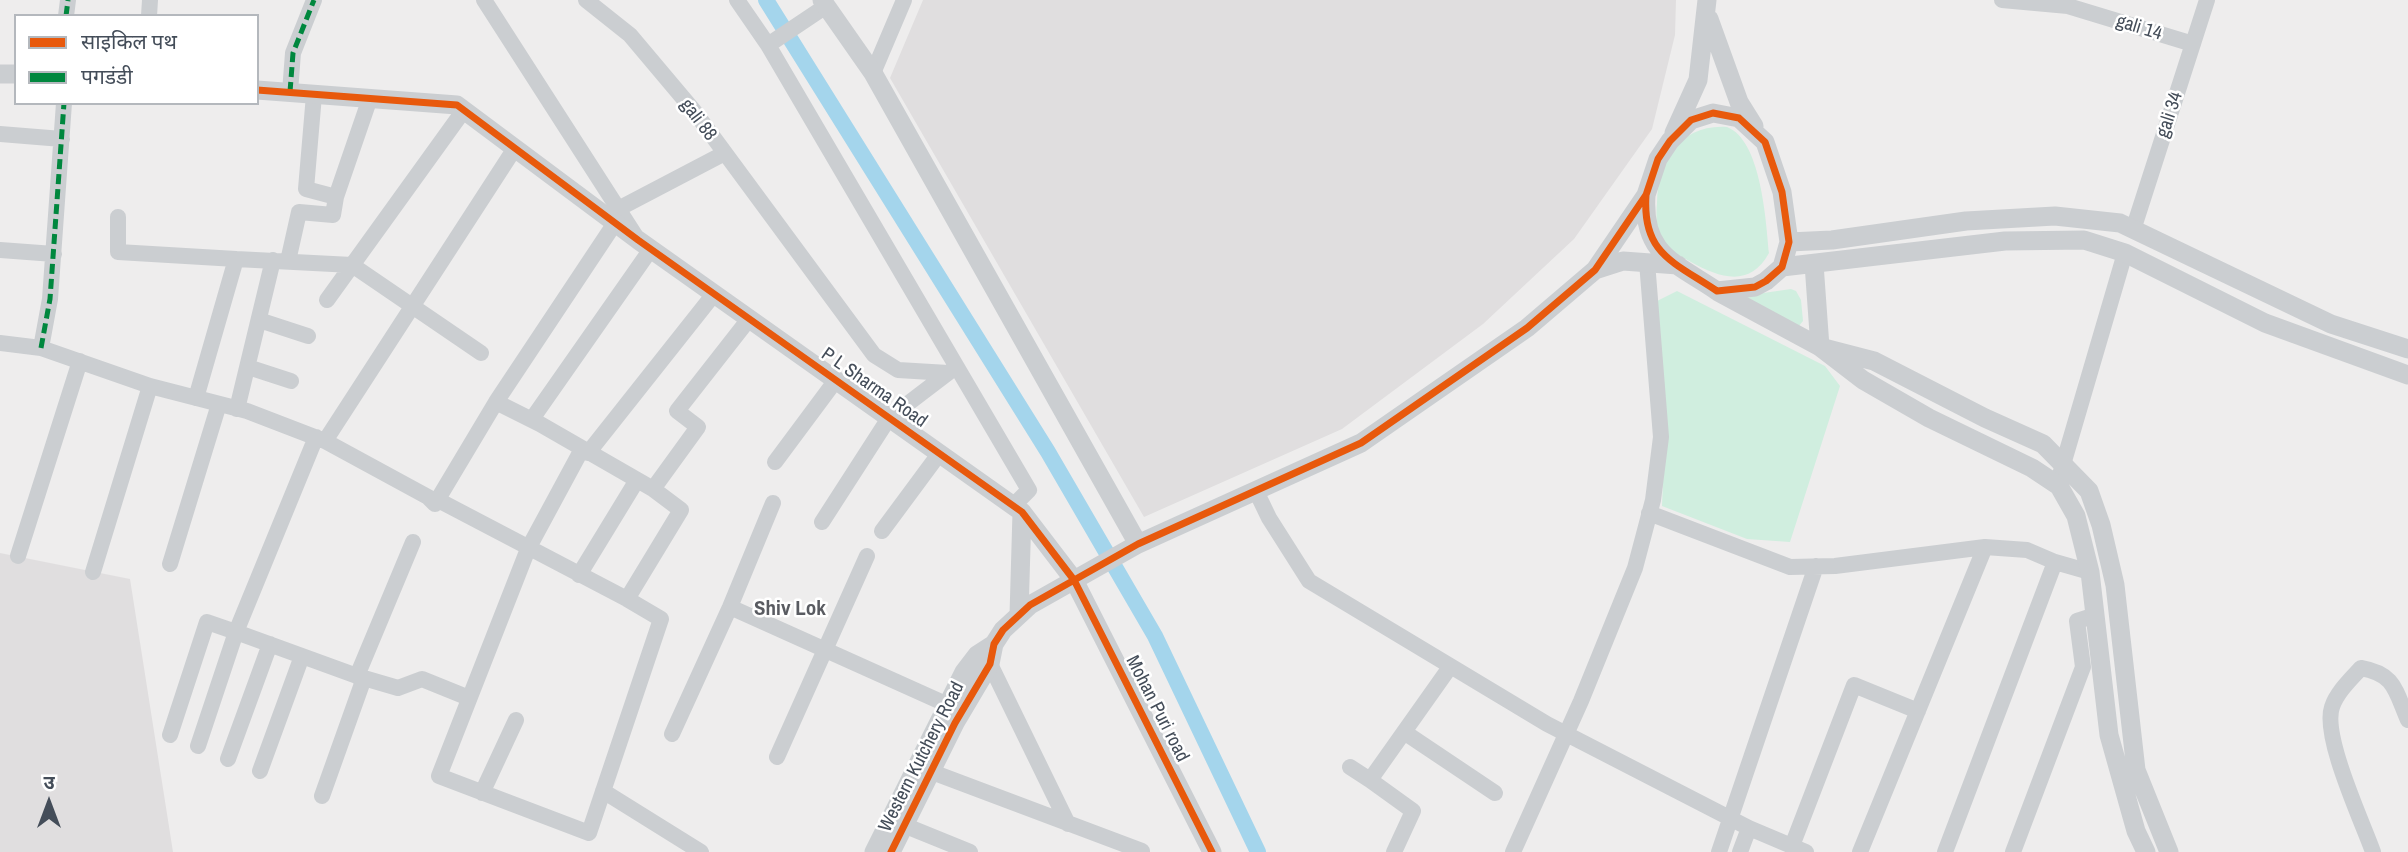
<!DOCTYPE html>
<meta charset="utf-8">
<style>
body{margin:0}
#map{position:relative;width:2408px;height:852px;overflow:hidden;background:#eeeded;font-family:"Archivo Narrow","Noto Sans Devanagari",sans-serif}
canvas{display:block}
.legend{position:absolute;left:14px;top:14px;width:245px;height:91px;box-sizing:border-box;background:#fff;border:2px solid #b4b8bd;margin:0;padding:9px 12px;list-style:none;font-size:21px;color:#444d59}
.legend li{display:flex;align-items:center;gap:14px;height:35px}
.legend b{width:35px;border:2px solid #b4b8bd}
.north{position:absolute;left:14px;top:768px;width:70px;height:70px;-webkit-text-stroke:5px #fff;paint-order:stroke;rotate:0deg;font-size:19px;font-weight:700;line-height:28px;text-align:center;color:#444d59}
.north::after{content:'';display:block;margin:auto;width:24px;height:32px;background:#444d59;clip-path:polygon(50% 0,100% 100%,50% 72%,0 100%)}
</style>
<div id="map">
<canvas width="2408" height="852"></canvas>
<ul class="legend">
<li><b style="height:9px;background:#e8590c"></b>साइकिल पथ</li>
<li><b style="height:9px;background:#00873e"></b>पगडंडी</li>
</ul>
<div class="north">उ</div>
</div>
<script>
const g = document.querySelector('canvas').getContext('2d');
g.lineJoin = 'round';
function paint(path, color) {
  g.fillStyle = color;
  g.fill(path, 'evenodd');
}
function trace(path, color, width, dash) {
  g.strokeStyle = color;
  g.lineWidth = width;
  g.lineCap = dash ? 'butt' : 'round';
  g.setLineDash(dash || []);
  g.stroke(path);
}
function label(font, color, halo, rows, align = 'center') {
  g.font = font + ' "Archivo Narrow",sans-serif';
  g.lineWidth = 5;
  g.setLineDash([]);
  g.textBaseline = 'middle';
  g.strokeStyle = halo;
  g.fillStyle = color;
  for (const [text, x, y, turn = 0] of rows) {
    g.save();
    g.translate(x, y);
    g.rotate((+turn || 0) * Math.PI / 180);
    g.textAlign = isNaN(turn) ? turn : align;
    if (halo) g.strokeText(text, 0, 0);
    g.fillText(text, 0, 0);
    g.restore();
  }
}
paint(new Path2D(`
 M923,0h753l-1,35 -23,94 -78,110 -91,85 -141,105 -198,88 -254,-439z
 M0,553l130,26 43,273h-173z`), '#e0dedf');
paint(new Path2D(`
 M1727,127c34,13 39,93 42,126 -19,35 -49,25 -78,9 -9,-5 -25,-12 -30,-22 -5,-10 -5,-26 -4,-37 1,-43 24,-79 70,-76z
 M1791,289l5,2 5,9 2,21 -5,6 -62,-30z
 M1677,291l148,75 15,20 -50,156 -43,-3 -85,-33 4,-99 -9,-106z`), '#d0eedf');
trace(new Path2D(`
 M766,0l282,452 107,184 103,216`), '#a4d5ec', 16);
trace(new Path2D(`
 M484,0l151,235
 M586,0l44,35 64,76 180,244 24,15 50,3
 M737,0l31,45 58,-39
 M2002,0l66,6 125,38
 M66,16l2,-16
 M149,16l1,-16
 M768,45l261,445 -16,16
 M873,73l31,-73
 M290,92l3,-39 21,-53
 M314,95l-8,94 30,8 34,-99
 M0,134l62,5
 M618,209l105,-55
 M118,217v35l118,7
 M2133,230l74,-230
 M0,250l54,4
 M288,261l11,-49 34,3 3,-18
 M327,300l137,-190
 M259,320l49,16
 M0,343l41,5 109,38 97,25 78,30 103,56 7,7 61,-102 44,22 113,65 28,21 -54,89 -189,-99
 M41,348l9,-49 14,-196
 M248,367l43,14
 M196,398l40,-139 116,6 129,88
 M496,402l119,-179
 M237,409l36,-149
 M532,419l119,-170
 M325,441l190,-293
 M582,449l-54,100 -89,227 150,57 72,-214 -34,-20
 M588,453l126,-159
 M775,462l61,-82
 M2057,485l68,-232
 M653,489l45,-62 -21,-16 72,-92
 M1256,491l13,27 40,63 238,143 202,104 57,24
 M1649,513l141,54 45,-1 150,-19 42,3 28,12 35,10
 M822,522l67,-104 59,-45
 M882,531l57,-77
 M18,556l62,-195
 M170,564l49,-160
 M93,572l57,-186
 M579,575l58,-95
 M730,607l218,98
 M990,664l78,160
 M1404,732l91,61
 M672,734l58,-127 43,-104
 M170,735l37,-113 29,10 80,-195
 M198,746l38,-114 121,44 56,-134
 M777,757l90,-201
 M228,759l42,-115
 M1350,767l20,13 80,-113
 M260,771l42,-115
 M932,772l210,79
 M1370,780l43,31 -19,41
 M603,791l98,61
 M482,793l34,-73
 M322,796l41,-115 -6,-5 41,12 24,-9 47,19
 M906,826l64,26
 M1792,846l62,-161 64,26
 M1513,852l68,-151 54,-133 18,-68 8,-63 -14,-175
 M1719,852l97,-286
 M1740,852l9,-24
 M1860,852l125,-305
 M1945,852l110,-290
 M2013,852l70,-185 -6,-46 19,-6
 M2373,852c-11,-31 -51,-116 -41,-145 5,-15 19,-28 29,-39 34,6 34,22 47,52`), '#cbced1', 16);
trace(new Path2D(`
 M822,0l51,73 265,471
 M1709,19l30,83 15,24
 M0,74h16
 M257,90l200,15 181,135 384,272 52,68 138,272
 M1674,133l24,-53 9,-80
 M1789,242l43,-2 134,-19 89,-5 65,7 211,101 77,25
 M1814,264l6,83 54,14 111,57 58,26 46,47 12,34 14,60 21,185 33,82
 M1782,267l223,-26 79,-1 41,13 140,70 143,52
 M1595,270l28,-9 55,4
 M1718,292l102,55 43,33 66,38 103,50 27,18 17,30 14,56 19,163 27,96 10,21
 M1019,615l3,-103
 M874,852l90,-180 13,-17 17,-11
 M891,852l64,-129 35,-59 4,-20 9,-14 27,-25 108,-61 223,-101 166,-115 68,-58 51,-75 12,-36 12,-18 21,-21 22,-7 26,5 26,24 17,50 7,50 -7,25 -16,14 -11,6 -38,4c-43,-29 -75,-37 -71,-96`), '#cbced1', 19);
trace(new Path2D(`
 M66,16l2,-16
 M290,92l3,-39 21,-53
 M41,348l9,-49 14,-196`), '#00873e', 5, [10, 5]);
trace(new Path2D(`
 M257,90l200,15 181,135 384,272 52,68 138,272
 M891,852l64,-129 35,-59 4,-20 9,-14 27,-25 108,-61 223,-101 166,-115 68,-58 51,-75 12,-36 12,-18 21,-21 22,-7 26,5 26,24 17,50 7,50 -7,25 -16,14 -11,6 -38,4c-43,-29 -75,-37 -71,-96`), '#e8590c', 7);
label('19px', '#444d59', '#fff', [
 ["gali 14",2139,28,17],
 ["gali 34",2170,115,-72],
 ["gali 88",698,120,53],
 ["P L Sharma Road",874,388,35],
 ["Mohan Puri road",1157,709,63],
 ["Western Kutchery Road",922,757,-63]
]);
label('bold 21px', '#595b61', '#fff', [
 ["Shiv Lok",790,609]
]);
</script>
